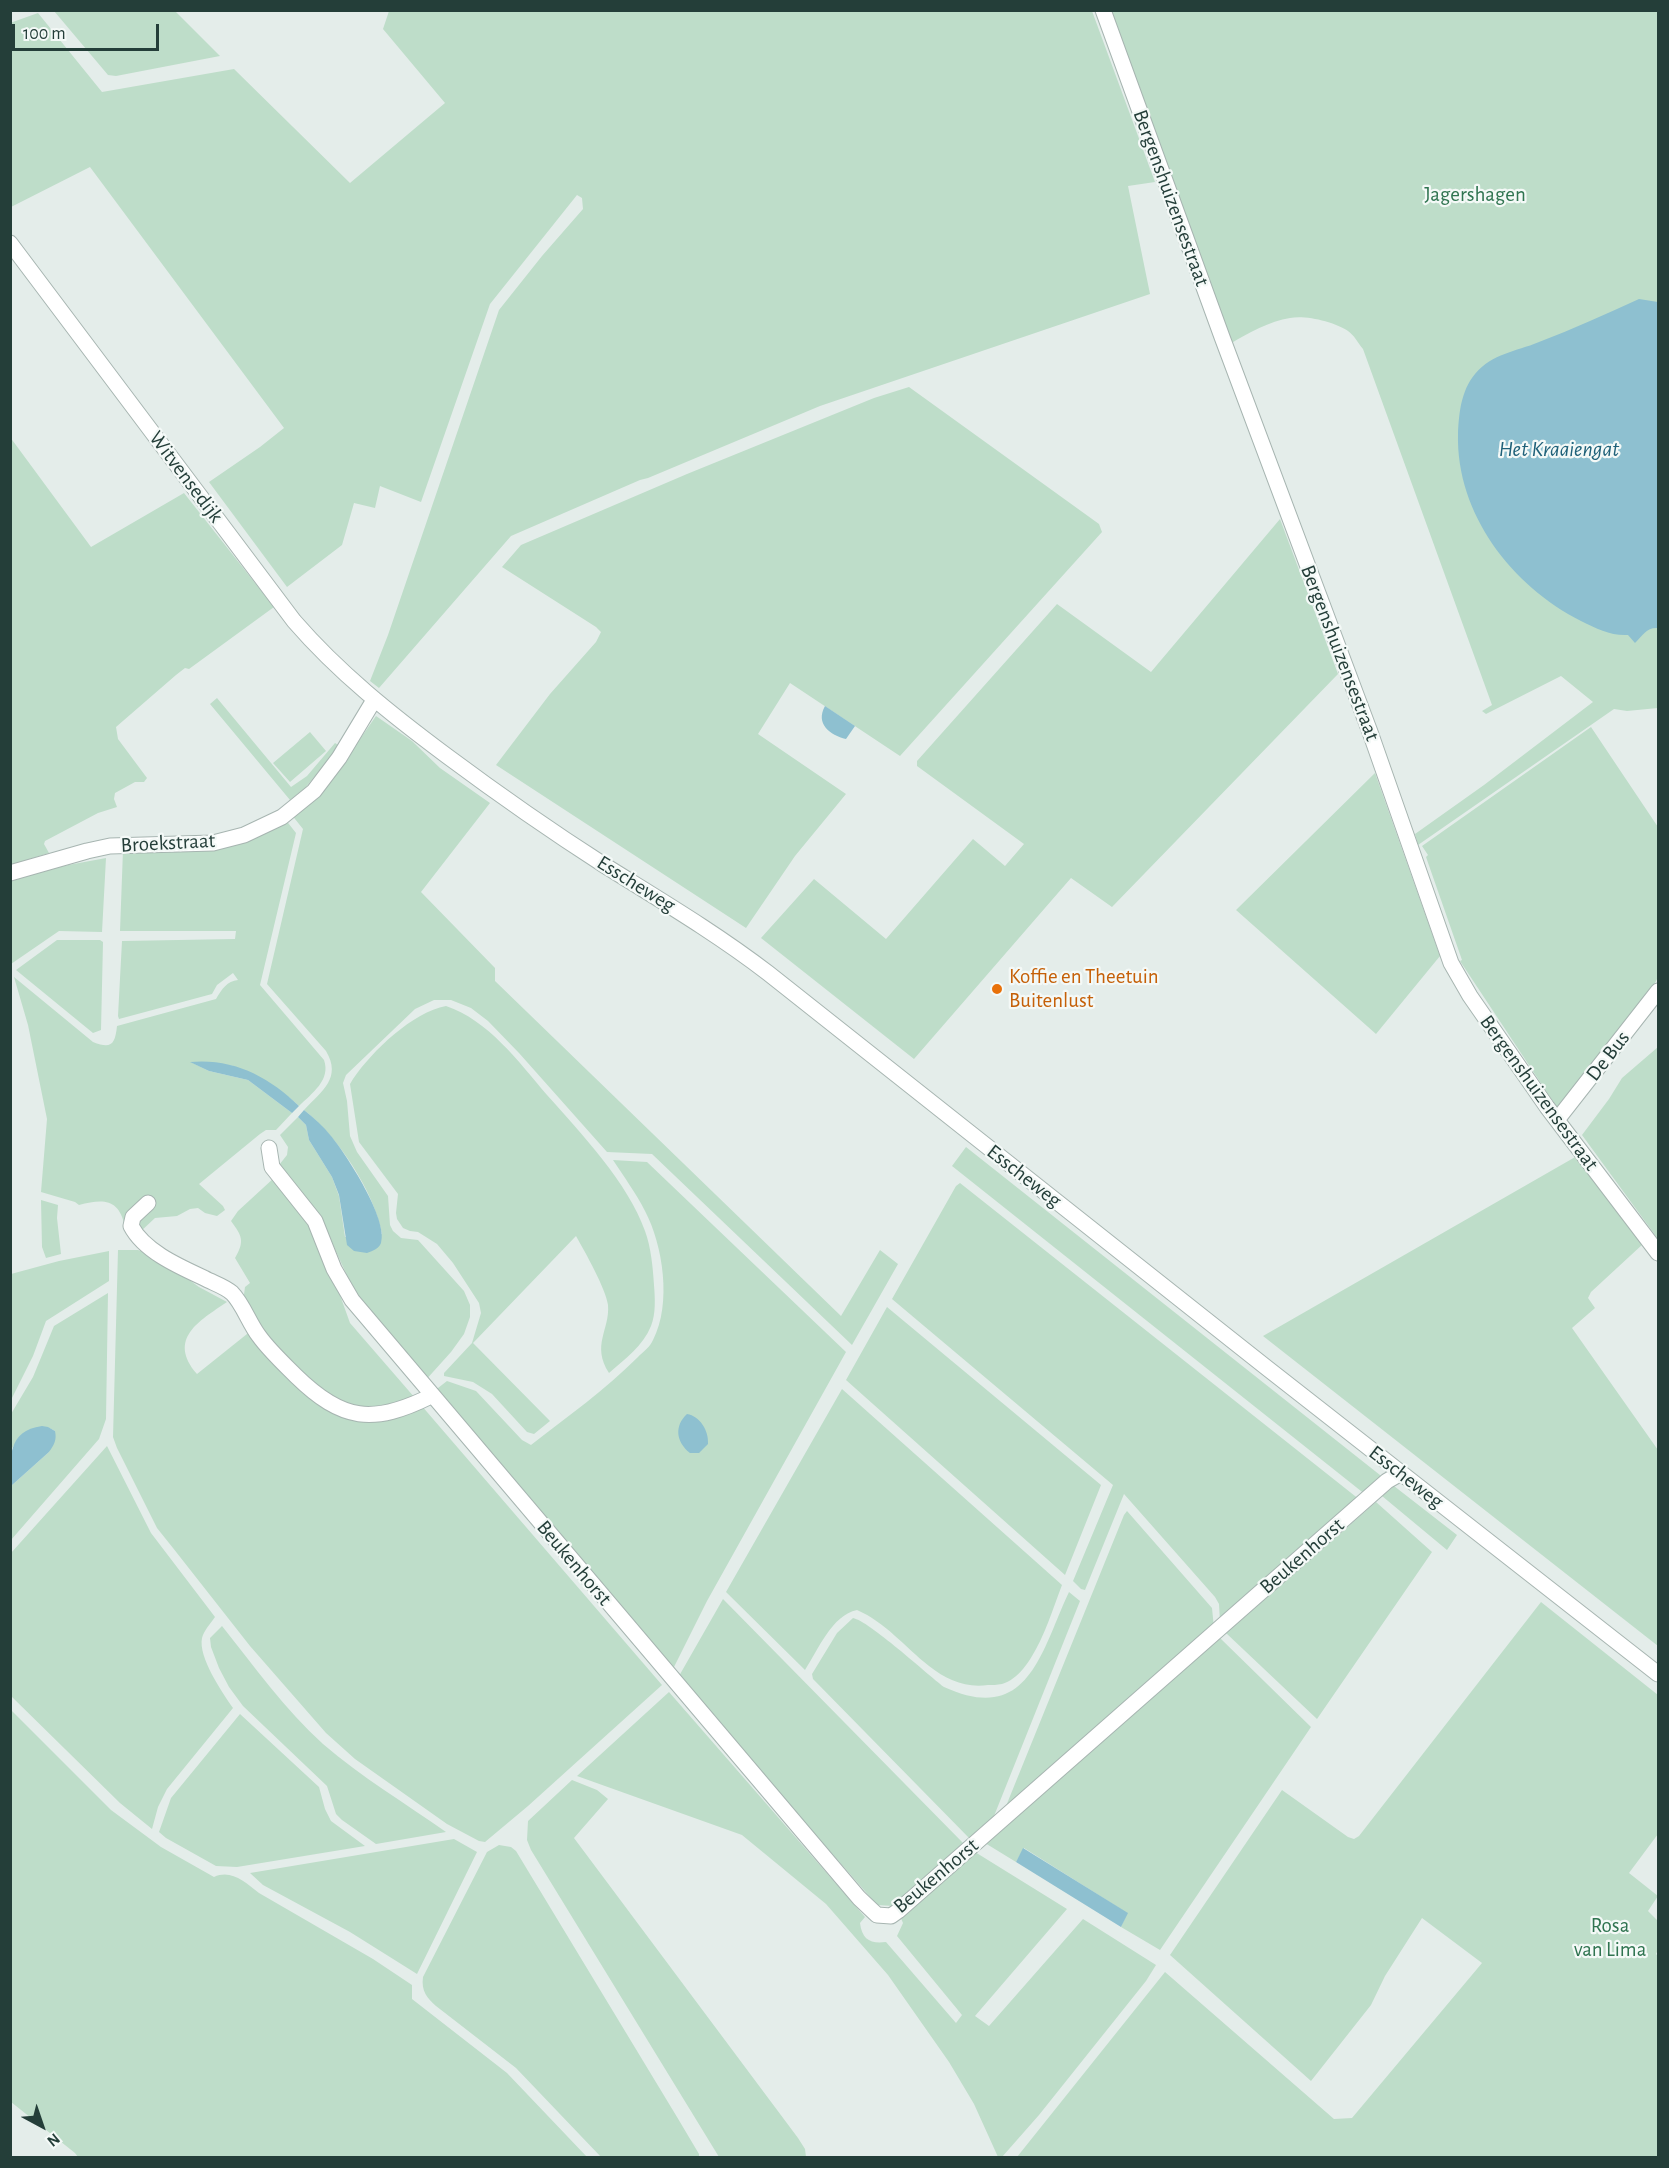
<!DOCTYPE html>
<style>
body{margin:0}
#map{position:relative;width:1669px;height:2168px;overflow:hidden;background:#e4edea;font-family:"Alegreya Sans",sans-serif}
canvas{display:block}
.frame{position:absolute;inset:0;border:12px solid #243e39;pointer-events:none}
.north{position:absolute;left:12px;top:2096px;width:60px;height:60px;-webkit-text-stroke:4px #f4f9f7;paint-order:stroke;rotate:140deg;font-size:16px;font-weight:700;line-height:24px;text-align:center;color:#243e39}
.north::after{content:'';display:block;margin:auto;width:21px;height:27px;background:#243e39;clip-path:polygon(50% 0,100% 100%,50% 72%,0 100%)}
.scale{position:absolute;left:12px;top:24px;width:147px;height:27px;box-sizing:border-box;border:3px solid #243e39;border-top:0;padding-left:8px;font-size:18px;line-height:21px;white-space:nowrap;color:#243e39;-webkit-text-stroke:4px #f4f9f7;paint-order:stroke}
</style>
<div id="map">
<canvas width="1669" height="2168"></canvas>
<div class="frame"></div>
<div class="north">N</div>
<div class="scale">100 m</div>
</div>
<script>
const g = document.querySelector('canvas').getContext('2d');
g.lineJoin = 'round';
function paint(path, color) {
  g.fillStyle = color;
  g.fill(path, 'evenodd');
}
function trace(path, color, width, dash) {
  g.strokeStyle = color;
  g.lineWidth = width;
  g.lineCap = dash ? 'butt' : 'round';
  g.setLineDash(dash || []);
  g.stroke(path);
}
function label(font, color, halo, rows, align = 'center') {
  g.font = font + ' "Alegreya Sans",sans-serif';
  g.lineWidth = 4.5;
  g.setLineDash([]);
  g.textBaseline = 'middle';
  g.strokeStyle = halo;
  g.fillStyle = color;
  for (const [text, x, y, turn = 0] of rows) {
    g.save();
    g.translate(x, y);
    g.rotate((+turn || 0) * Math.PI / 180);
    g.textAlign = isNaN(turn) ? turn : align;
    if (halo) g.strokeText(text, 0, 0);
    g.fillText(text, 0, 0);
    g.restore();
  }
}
paint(new Path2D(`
 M54,11h121l45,45 -104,20 -8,-1z
 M389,11h703l63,171 -27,4 22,108 -330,112 -172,72 -8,2 -129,56 -132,152 -9,-7 18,-46 111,-325 43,-54 41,-47 -1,-11 -5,-3 -87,109 -69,198 -41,-16 -5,22 -21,-5 -12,42 -55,42 -78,-105 51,-35 24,-19 -194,-261 -79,40 -1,-184 28,-10 64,79 132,-23 116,114 95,-80 -62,-74z
 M1101,11h557v697l-31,3 -13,-2 -196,136 -3,-11 69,-49 109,-83 -32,-26 -75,38 -4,-3 10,-6 -129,-356c-5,-6 -9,-14 -15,-18 -13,-9 -42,-16 -58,-13 -20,3 -42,15 -60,26z
 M909,387l190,137 3,8 -202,224 -110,-73 -32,51 88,60 -51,62 -49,72 -250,-163 54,-71 46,-52 5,-10 -5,-5 -94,-60 19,-22 166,-71 187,-76z
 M10,437l81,110 93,-54 90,114 -85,62 -4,-1 -9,7 -60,52 2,12 29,39 -3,4h-9l-20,11 -1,6 3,8 -19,6 -53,28 -1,3 5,9 -38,12z
 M1280,519l58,155 -226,233 -41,-29 -157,181 -153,-121 53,-59 72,60 87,-100 32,27 19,-22 -107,-78v-5l140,-157 94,68z
 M217,698l74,89 16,-11 28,-33 5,3 -35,42 -15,12 -80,-96z
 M376,716l36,25 28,27 50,35 -69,89 74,76v13l346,335 39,-66 18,14 -46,81 -200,-191 -45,-2 -88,-99 -31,-32 -17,-13 -20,-8h-17l-19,9 -69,66 -3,8 4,18 3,35 7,16 31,44 2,29 3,6 8,7 17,2 46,51 6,14v12l-6,17 -13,18 -27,30 -62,-74 -41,-89 -42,-54 8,-10 1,-8 -8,-12 18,-18 8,8 3,15 23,37 7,19 6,41 37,-3c-8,-43 -44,-97 -78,-124 18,-19 38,-32 22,-59l-59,-67 36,-155 -12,-15 24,-17 15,-15z
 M1591,727l67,100v150l-7,14 -93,118 -98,-148 2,-1 -36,-103 2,-2 -6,-9z
 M310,732l16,19 -36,31 -17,-19z
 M1375,773l65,183 -64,78 -140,-124z
 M285,819l11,14 -36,152 64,75c7,20 -12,33 -25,46l-9,-8 -56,-32 -43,-4 18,9 39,9 44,33 -16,17h-10l-6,4 -61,50 24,22 2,4 -8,6 -12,-3 -7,-5 -8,1 -13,7 -22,2 -16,15 -14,-6c-6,-29 -22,-28 -46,-22l-4,-3 -34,-10 6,-73 -19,-94 -14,-48 79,65c18,7 22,3 24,-16l99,-27c6,-10 11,-18 22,-19l-5,-7 -16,12 -5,9 -93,25 -1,-3 4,-75 113,-2 1,-8h-116l3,-81 38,-3z
 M106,858l-4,74 -43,-1 -48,33 -1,-84 42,-12z
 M57,940h43l3,2 -2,88 -8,3 -77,-63z
 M446,1006c42,14 73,56 101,89 33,37 82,89 98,136 6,16 8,37 9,54 1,13 2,29 -3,41 -8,20 -26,33 -42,47 -18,-28 1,-43 -1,-68 -2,-16 -23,-53 -32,-69l-103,107 77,78 -16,13 -7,-2 -35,-38 -19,-12 -29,-6v-3l28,-30 9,-30 -2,-10 -26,-40 -16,-19 -19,-12 -8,-1 -7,-3 -6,-9 -1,-6 2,-19 -39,-52 -9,-58 3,-5c19,-28 60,-67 93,-73z
 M1658,1047v192l-76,-104 27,-36 13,-21z
 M966,1147l419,332 -19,16 -414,-329z
 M1577,1156l66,88 -52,48 -3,6 7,10 -23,20 86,122v196l-395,-310z
 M613,1160l34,2 199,190 -139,249 -34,68 -237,-276 2,-5 9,-7 29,10 46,49 9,5c36,-28 74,-55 107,-88 5,-5 12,-10 15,-17 19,-36 10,-95 -8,-129 -9,-18 -21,-34 -32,-51z
 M275,1177l43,57 32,89 65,75c-19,6 -39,12 -59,10 -26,-3 -77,-54 -91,-75 -8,-11 -13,-21 -22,-31l2,-15 5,-4 -15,-25c10,-17 7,-22 -4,-37l7,-10z
 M960,1183l400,317 -140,122 -1,-18 -4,-7 -91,-103 -39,96 -4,-1 -8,-8 40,-96 -221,-186 64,-113z
 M41,1200l17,5 -1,13 4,36 -15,4 -4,-11z
 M118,1250h20l20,7 41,30 28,15c-28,19 -60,37 -30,72l55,-44 94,84 75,-9 241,280 -134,121 -43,36 -6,-1 -32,-17 -92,-65 -29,-26 -76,-87 -77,-98 -16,-20 -40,-80 -4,-11z
 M109,1251v30l-63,40 -13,35 -22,44v-126l48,-13z
 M108,1293l-2,126 -7,20 -88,101v-54l38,-34 6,-21c-17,-11 -35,5 -44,19v-36l22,-37 21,-51z
 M887,1307l214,178 -36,90 -219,-195z
 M842,1389l220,196c-11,28 -28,90 -60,99 -5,1 -10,1 -14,1 -23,3 -41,-5 -59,-19 -24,-19 -44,-44 -72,-56 -25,5 -39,40 -52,60l-79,-78z
 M107,1446l44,87 64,84c-4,6 -11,13 -13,21 -4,19 20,54 31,70l-66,81 -9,18 -6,22 -32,-26 -109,-107v-143z
 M1394,1486l63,49 -10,15 -65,-54z
 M1376,1502l56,50 -115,167 -91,-86z
 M1127,1511l85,97 2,20 -210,183 120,-296z
 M1069,1592l11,9 -88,220 -21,19 -158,-161 -1,-5 25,-41 16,-15c16,3 74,56 91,69 85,39 97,-36 125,-95z
 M723,1599l242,246 -72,61 -16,-1 -194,-222 -4,-7z
 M1541,1602l117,93v139l-29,39 29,23 -10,15 10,10v29l-2,4 2,2v201h-641l148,-185 169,147 18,-1 130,-155 -60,-45 -37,58 -14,29 -60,76 -141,-126 112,-165 66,47 6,2 5,-3z
 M222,1626c32,40 63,84 101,118 38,33 82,59 123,88l-70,12 -34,-24 -6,-6 -9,-28 -84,-80 -14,-19 -10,-19 -8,-21 -1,-9z
 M1220,1638l91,89 -151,223 -39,-23 6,-14 -103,-65 -8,14 -31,-19z
 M669,1692l196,225 -5,6c2,17 11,21 26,19l70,81 6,-8 -65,-79 6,-13 -3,-7 75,-64 92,57 -92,107 14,10 94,-107 73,46 -10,16 -107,134 -37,42h-4l-24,-53 -25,-42 -61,-87 -62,-71 -84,-69 -165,-59z
 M11,1710l100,100 50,37 53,30c17,-8 31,5 45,16l114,66 39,26v14l95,74 80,84h-509l-3,-4 -64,-51z
 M240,1714l79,73 6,22 6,12 34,25 -128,21 -21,-1 -50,-28 -7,-6 12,-34z
 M572,1780l25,10 11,9 -34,39 224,300 7,11 1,8h-87l-188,-307 -4,-10 1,-19z
 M454,1839l23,13 -60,122 -67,-42 -87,-47 -13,-12z
 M499,1845l12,2 5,4 161,266 22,37v3h-98l-85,-89 -80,-62c-9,-8 -15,-15 -13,-29l64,-125z`), '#beddc9');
paint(new Path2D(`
 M1639,299l19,3v326c-11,-1 -15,7 -23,15l-7,-8c-17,1 -31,-6 -47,-14 -69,-35 -125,-107 -123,-187 1,-21 3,-43 17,-60 18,-21 40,-22 64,-32 34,-13 67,-28 100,-43z
 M825,706l30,20 -9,13c-16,-4 -31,-15 -21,-33z
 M190,1062c43,-4 78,14 109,44l-7,7 -44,-33 -39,-9z
 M304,1110c10,8 19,16 27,26 15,18 58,84 50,107 -2,6 -9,8 -14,10l-13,-2 -7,-6 -8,-50 -7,-18 -23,-37 -3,-15 -8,-8z
 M687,1414c13,2 22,17 21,30l-9,9h-9c-14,-11 -16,-27 -3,-39z
 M42,1426l6,1 7,4c2,9 -1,14 -6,21l-38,34c-1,-28 -4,-55 31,-60z
 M1023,1848l105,65 -7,14 -105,-65z`), '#8ec0d0');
const minor = new Path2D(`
 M1103,10l119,327 148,395 81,231 19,33 77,111 111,146
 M10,243l284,378c45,52 98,94 153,135 51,38 104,75 157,109 56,35 112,68 164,108l499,395 391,306
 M10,873l77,-22 23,-5 103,-3 31,-8 38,-18 32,-26 25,-33 35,-58
 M1557,1120l101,-129
 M269,1148l3,19 43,54 19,48 18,31 507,598 18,17 14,1 7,-5 489,-430 14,-8
 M148,1203l-15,14 -2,9c13,25 47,40 73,52 9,5 20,8 28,15 11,11 17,30 27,43 10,14 24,27 37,40 46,45 77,49 135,20`);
trace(minor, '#a7b5b1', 17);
trace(minor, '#fff', 15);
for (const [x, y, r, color] of [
 [997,989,6,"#e8710a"]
]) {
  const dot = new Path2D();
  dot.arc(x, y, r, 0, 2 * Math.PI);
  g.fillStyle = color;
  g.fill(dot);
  trace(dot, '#f4f9f7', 2);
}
label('21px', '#2f7450', '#f4f9f7', [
 ["Jagershagen",1475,195],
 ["Rosa",1610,1926],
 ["van Lima",1610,1950]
]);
label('21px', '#243e39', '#f4f9f7', [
 ["Bergenshuizensestraat",1171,198,70],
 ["Witvensedijk",186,477,53],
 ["Bergenshuizensestraat",1340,653,69],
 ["Broekstraat",168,843,-3],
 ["Esscheweg",636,884,32],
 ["De Bus",1608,1056,-52],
 ["Bergenshuizensestraat",1539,1093,54],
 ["Esscheweg",1024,1176,38],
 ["Esscheweg",1406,1477,38],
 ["Beukenhorst",1302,1556,-41],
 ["Beukenhorst",574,1563,50],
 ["Beukenhorst",936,1876,-40]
]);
label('21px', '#c56008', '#f4f9f7', [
 ["Koffie en Theetuin",1009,977],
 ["Buitenlust",1009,1001]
], 'left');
label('italic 22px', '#1f6179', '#f4f9f7', [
 ["Het Kraaiengat",1559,449]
]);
</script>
